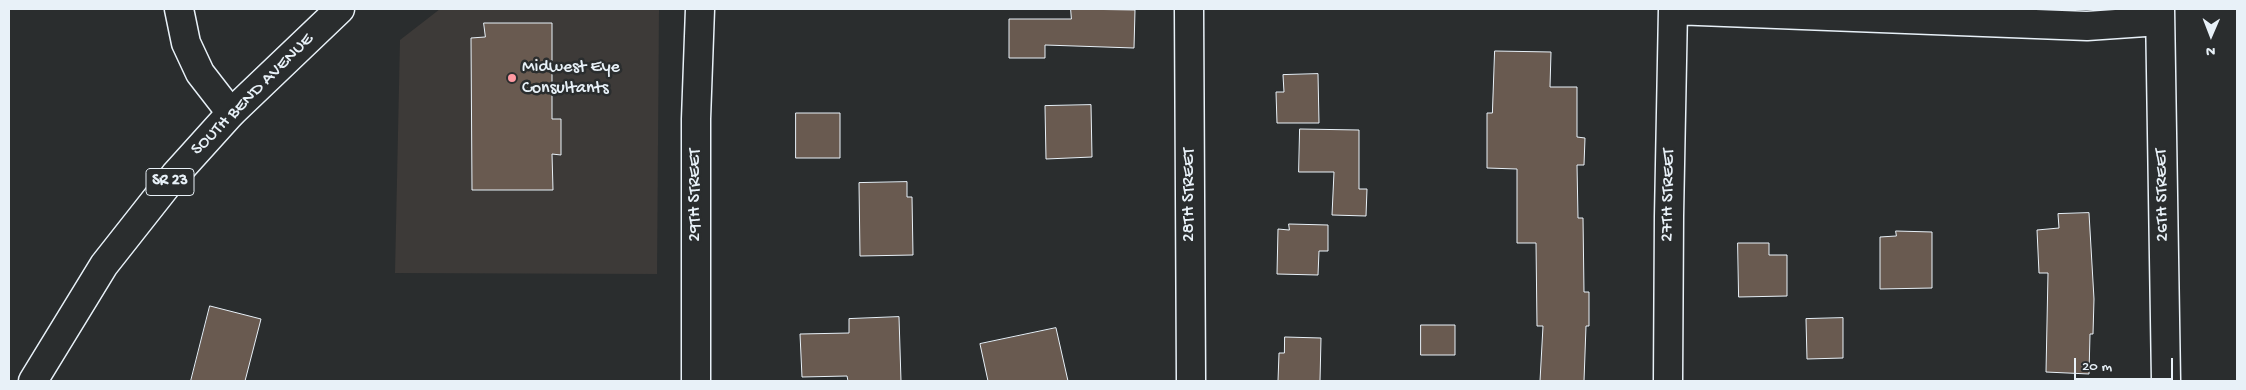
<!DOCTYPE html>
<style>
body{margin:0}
#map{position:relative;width:2246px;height:390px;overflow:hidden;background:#2a2d2e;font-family:"Gochi Hand",sans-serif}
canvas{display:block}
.frame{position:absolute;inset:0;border:10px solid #e8f1f8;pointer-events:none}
.north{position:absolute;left:2186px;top:10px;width:50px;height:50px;-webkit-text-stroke:4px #2a2d2e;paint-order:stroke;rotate:181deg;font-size:14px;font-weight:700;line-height:20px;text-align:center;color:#e8f1f8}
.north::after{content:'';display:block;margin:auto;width:18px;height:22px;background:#e8f1f8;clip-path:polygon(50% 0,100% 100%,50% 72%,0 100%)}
.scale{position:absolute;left:2074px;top:358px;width:99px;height:22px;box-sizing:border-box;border:2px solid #e8f1f8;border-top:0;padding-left:6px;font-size:15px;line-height:18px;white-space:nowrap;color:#e8f1f8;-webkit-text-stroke:4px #2a2d2e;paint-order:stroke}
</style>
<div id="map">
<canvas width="2246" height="390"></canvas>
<div class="frame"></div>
<div class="north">N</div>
<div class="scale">20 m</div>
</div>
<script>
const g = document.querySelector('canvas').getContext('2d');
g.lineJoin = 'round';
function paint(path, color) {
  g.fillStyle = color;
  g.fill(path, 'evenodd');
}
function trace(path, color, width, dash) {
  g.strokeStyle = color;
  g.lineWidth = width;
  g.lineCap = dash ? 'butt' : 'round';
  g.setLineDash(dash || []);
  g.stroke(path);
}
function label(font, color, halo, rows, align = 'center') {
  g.font = font + ' "Gochi Hand",sans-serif';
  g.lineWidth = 5;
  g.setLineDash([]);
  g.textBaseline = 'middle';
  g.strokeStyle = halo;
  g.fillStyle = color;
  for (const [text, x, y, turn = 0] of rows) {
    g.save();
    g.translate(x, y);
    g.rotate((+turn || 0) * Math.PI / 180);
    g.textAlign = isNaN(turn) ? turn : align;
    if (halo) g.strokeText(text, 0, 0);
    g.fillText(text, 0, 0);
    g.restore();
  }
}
paint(new Path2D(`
 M440,9h219l-2,265 -262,-1 5,-233z`), '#3d3a38');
const building = new Path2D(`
 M1071,9l64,1 -1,38 -89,-3v13h-36v-39h62z
 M484,23h68v96h9v36l-9,-1 1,36h-81l-1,-152 14,-1z
 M1495,51l56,1 -1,35h27v50l8,1 -1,27h-7l1,53h5l1,74h5v34h-3l-2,55h-44l3,-55h-6l-1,-83h-19v-74l-30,-1v-55h5z
 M1318,74l1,49h-42l-1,-31h8l-1,-17z
 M1091,105l1,52 -46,2 -1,-53z
 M796,113h44v45h-44z
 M1300,129l59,1v59h8l-1,27 -34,-1 2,-43h-35z
 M907,182v15h5l1,58 -53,1 -1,-73z
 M2089,213l5,86 -1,35h-3l-1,40 -43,-2 2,-99h-9l-2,-43 22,-2 -1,-14z
 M1289,224l39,1v26h-9l-1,24 -41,-1 1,-45 11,1z
 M1896,231l36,1v56l-52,1v-52l16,-1z
 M1738,243h31v12h18v41l-48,1z
 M210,306l51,13 -16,62h-54z
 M899,317l2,64h-53l-1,-5 -45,1 -2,-43 49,-1v-14z
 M1843,318v40l-36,1 -1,-40z
 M1421,325h34v30h-34z
 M1056,328l12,53h-80l-8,-37z
 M1285,337l36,1 -1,43h-42l1,-28h5z`);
paint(building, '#695a50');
trace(building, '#e8f1f8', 1);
const street = new Path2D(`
 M1189,9l2,372
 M2160,9l6,372
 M1673,10l414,16 73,-5
 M696,381v-262l4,-110
 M1668,381l1,-165 4,-207`);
const secondary = new Path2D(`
 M179,9l7,34 14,30 31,40`);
const primary = new Path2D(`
 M33,381l71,-116 71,-90 56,-62 109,-104`);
trace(street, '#e8f1f8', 31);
trace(secondary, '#e8f1f8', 31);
trace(primary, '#e8f1f8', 31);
trace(street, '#2a2d2e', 28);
trace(secondary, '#2a2d2e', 28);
trace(primary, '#2a2d2e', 28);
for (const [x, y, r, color] of [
 [512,78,5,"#ff9aa2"]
]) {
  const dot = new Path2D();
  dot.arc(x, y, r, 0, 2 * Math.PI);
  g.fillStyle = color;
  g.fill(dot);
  trace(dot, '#2a2d2e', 2);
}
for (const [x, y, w] of [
 [170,182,48]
]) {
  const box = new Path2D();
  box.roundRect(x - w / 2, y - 13.5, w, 27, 4);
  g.fillStyle = '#2a2d2e';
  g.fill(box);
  trace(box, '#e8f1f8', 1);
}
label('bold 16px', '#e8f1f8', null, [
 ["SR 23",170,182]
]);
label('18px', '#e8f1f8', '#2a2d2e', [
 ["Midwest Eye",522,68],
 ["Consultants",522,89]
], 'left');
label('18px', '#e8f1f8', '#2a2d2e', [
 ["SOUTH BEND AVENUE",253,95,-45],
 ["29TH STREET",696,195,-90],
 ["28TH STREET",1190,195,-90],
 ["27TH STREET",1669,195,-89],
 ["26TH STREET",2163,195,-91]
]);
</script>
